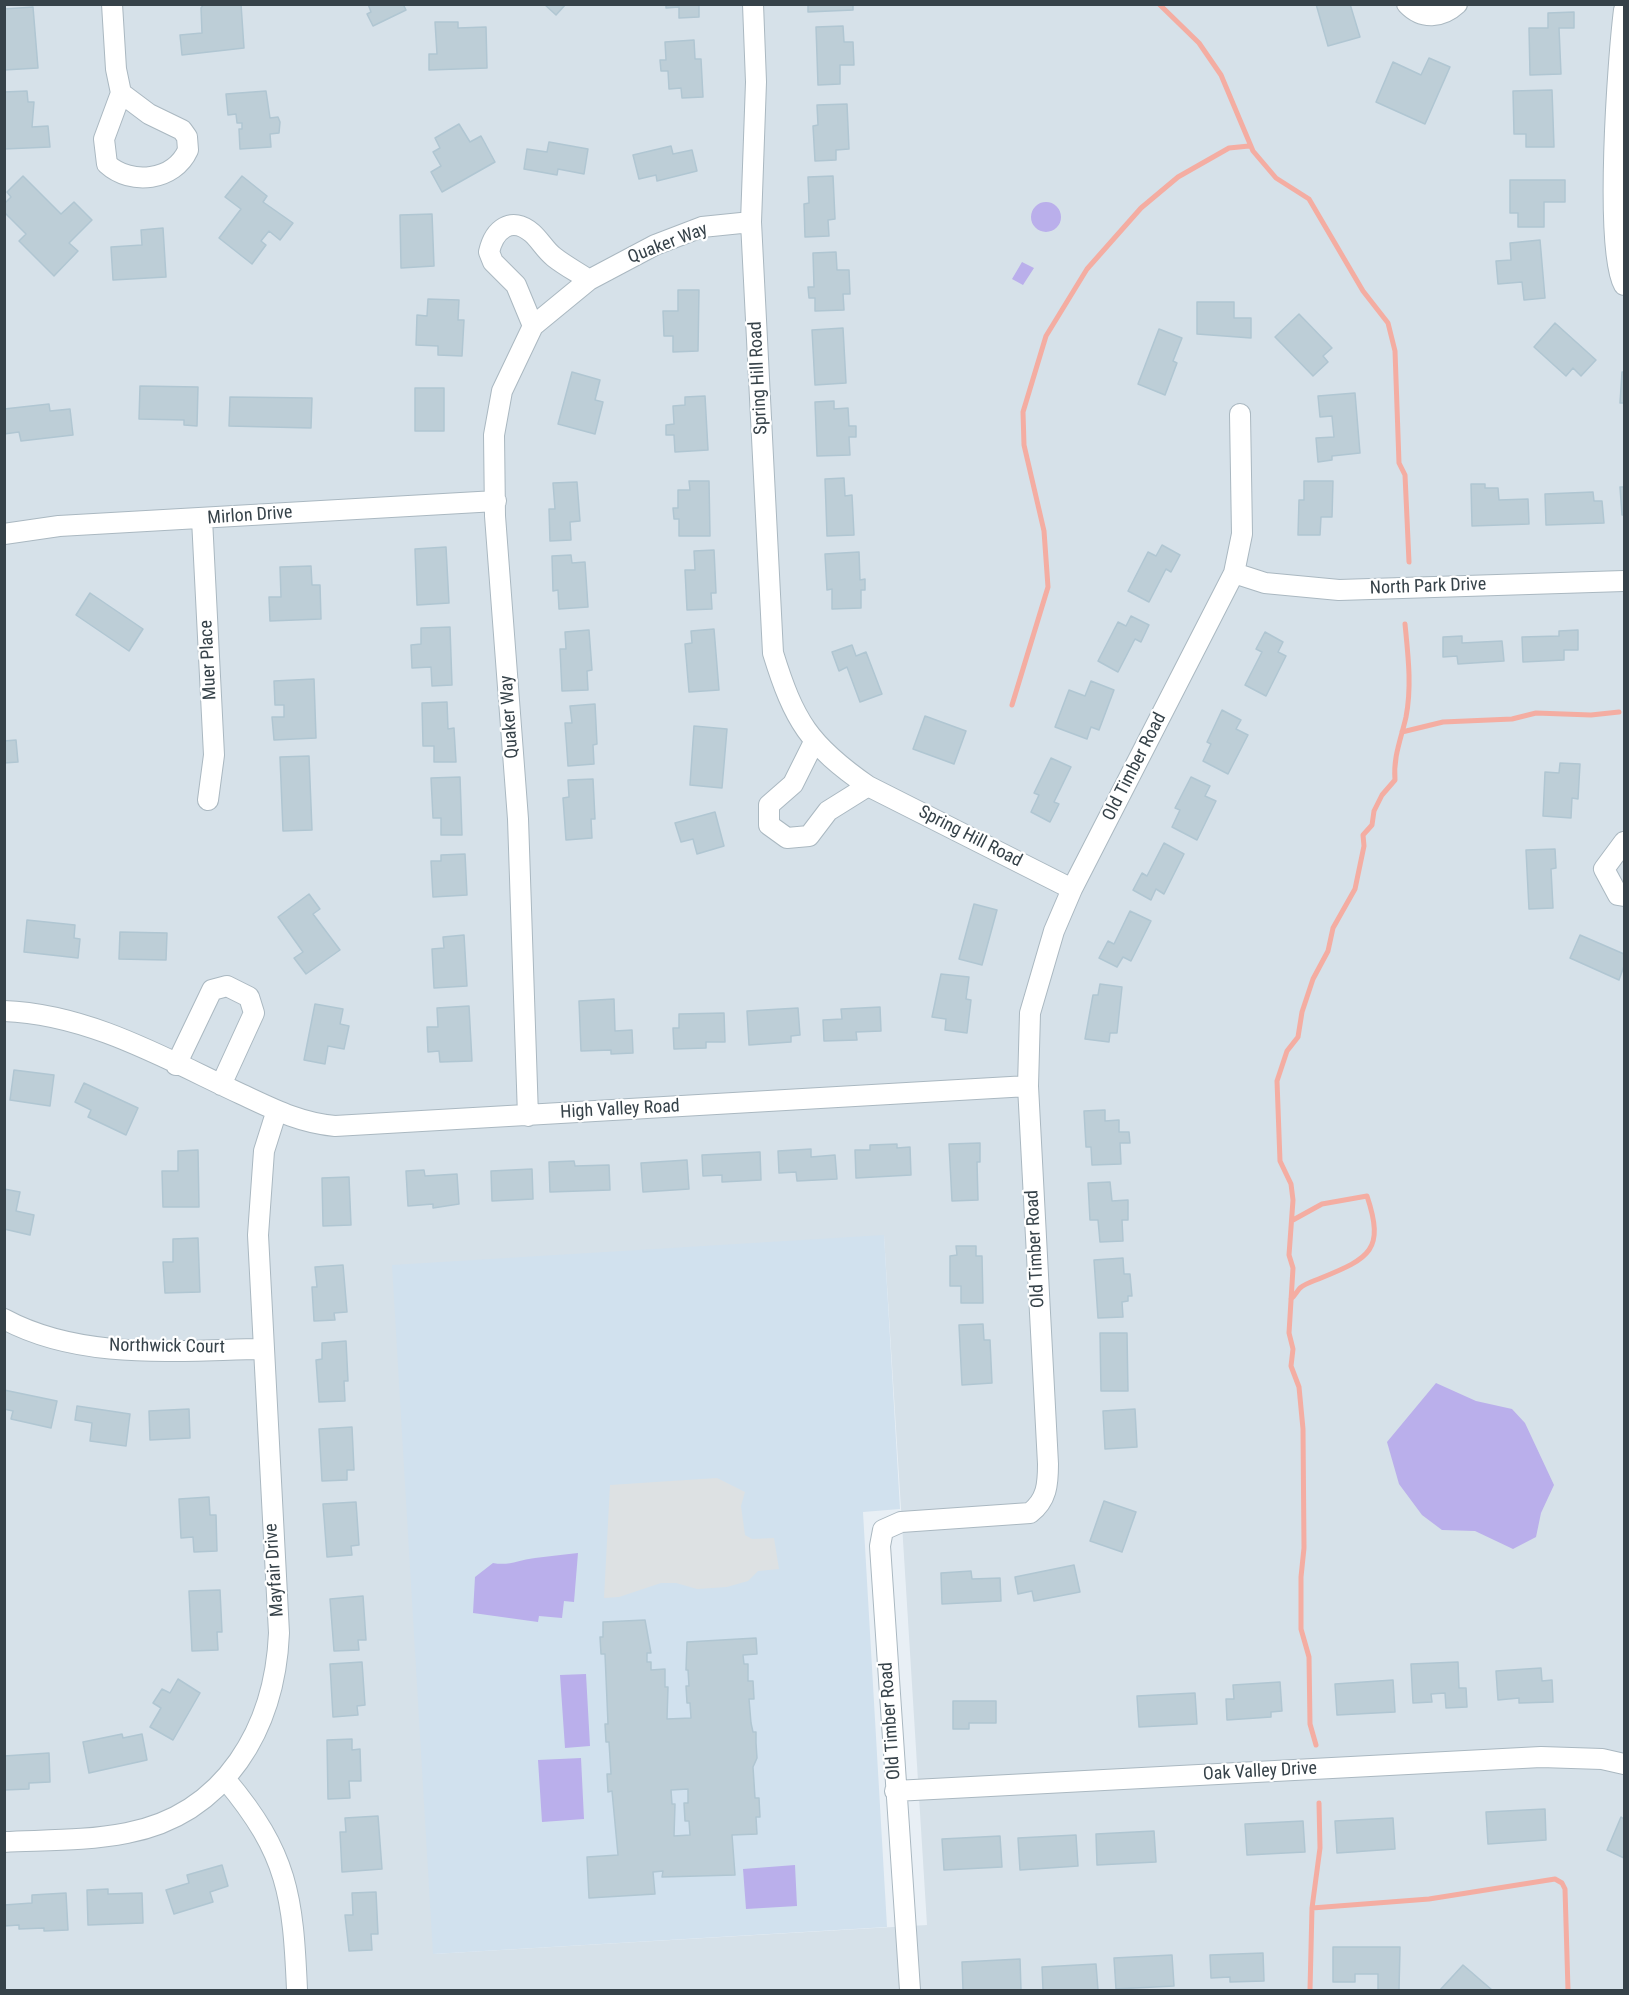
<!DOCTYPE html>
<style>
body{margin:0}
#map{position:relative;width:1629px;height:1995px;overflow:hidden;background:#e8eff5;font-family:"Roboto Condensed",sans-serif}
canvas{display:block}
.frame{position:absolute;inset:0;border:6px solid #364249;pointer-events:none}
</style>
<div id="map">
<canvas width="1629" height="1995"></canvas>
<div class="frame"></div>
</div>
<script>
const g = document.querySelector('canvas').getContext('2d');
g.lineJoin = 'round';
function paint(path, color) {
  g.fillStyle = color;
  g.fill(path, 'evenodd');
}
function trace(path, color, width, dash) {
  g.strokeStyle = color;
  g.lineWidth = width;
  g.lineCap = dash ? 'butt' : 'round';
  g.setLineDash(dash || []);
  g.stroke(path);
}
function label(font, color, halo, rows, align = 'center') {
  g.font = font + ' "Roboto Condensed",sans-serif';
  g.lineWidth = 4.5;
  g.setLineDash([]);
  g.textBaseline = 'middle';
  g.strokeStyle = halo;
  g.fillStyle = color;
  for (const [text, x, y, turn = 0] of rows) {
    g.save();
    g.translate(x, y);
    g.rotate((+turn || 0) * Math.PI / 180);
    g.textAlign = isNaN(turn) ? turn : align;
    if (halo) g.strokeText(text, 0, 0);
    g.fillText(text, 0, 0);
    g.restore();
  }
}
paint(new Path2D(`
 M5,5h1619v1985h-1619zM884,1236l43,689 -494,29z`), '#d6e1e9');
paint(new Path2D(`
 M884,1235l16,274 -37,3 24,415 -454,27 -41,-689z`), '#d1e1ee');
paint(new Path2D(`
 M1031 217a15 15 0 1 1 30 0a15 15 0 1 1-30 0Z
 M1022,262l12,6 -11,17 -11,-6z
 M1436,1383l40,18 36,8 13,14 29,62 -13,28 -5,24 -23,12 -38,-18 -33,-1 -20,-15 -23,-31 -12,-42z
 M578,1553l-4,49 -10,-1 -2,17 -23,-2 -1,6 -65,-9 2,-36 18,-14c16,3 26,-3 42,-5 14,-2 28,-3 43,-5z
 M586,1674l4,72 -25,2 -5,-73z
 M581,1758l3,61 -42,3 -4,-62z
 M795,1865l2,41 -51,3 -3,-40z`), '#baafeb');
paint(new Path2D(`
 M717,1478l28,14 -4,14 4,29 7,4 22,-1 5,31 -21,2 -10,10 -21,6 -30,2 -21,-6h-15l-42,14 -15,1 6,-113z`), '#dde1e3');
trace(new Path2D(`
 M1159,4l40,39 22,32 32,76 23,27 33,21 54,92 25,32 7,28 4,112 6,12 4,87
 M1012,705l36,-118 -4,-56 -20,-86 -1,-33 23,-76 41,-67 54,-61 37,-31 51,-29 20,-2
 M1402,732l41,-10 69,-3 24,-6 55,2 28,-3
 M1291,1299c4,-3 6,-8 9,-11 6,-5 14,-7 21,-10 49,-20 64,-28 46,-82l-45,8 -29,16
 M1316,1745l-6,-21 -1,-67 -8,-28v-52l3,-29 -1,-119 -4,-42 -8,-21 2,-17 -4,-16 4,-65 -4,-13 4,-55 -2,-16 -11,-23 -3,-80 10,-30 11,-14 4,-25 11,-33 15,-28 5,-23 22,-39 9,-43 -1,-11 9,-10 2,-14 8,-16 13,-15c-2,-23 6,-41 11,-63 6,-31 2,-62 -1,-93
 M1312,1908l117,-9 126,-20 7,4 3,6 3,101
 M1310,1990l2,-82 8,-60 -1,-45`), '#f4ada2', 5);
const building = new Path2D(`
 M204,4h37l3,44 -62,7 -2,-20 22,-2 -1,-25z
 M368,4h35l3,6 -33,16 -6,-12 4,-2z
 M544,4h22l-10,11z
 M666,4h33v13l-20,1v-11l-13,1z
 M808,4h45v6l-45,2z
 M1316,4h34l10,33 -32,9z
 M33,7l5,61 -34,2v-61z
 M1574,12v16h-15l2,46 -31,1 -1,-47h19v-15z
 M435,22h23v6l28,-1 1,41 -58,2v-16h8z
 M843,26l1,16h9l1,23h-14v19l-22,1 -2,-58z
 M694,40l1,19h6l2,38 -21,1 -1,-10 -12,1 -1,-18h-7l-1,-11h6l-1,-18z
 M1429,58l21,9 -25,57 -49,-22 17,-40 28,13z
 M1552,90l2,57h-28v-13h-12l-1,-43z
 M27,91l1,11h6l-2,25 16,-1 2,21 -46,2v-57z
 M266,91l4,27 8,-1 2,5 -1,11 -9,1 1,13 -31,2 -1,-20h3v-6h-5l-1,-9 -8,1 -2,-21z
 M847,104l2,45 -13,1v10l-21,1 -2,-35 5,-1 -1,-20z
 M459,124l11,18 11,-6 14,26 -53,30 -11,-20 10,-6 -8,-14 7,-4 -5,-10z
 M549,142l39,7 -4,25 -26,-5 -1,6 -33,-6 3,-20 20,3z
 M671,146l2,8 19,-4 5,21 -40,10 -1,-6 -17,4 -6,-24z
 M23,176l38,38 13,-12 18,18 -23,23 9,8 -24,25 -35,-35 7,-7 -22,-22v-8l7,-7 -4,-5z
 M242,176l25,20 -4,6 30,21 -13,17 -11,-9 -8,10 5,4 -14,19 -33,-26 22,-29 -16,-12z
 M833,176l2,43 -7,1 1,16 -24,1 -1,-33 5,-1 -1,-26z
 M1510,180h55v22h-21v25h-26v-14h-8z
 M432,214l2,52 -33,2 -1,-53z
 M163,228l3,49 -53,3 -2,-33 31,-2 -1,-15z
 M1540,240l5,58 -21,2 -2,-18 -24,2 -2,-23 15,-1 -1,-17z
 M836,252l1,18h12l1,24h-7l1,16 -29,1v-13h-6l-1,-11h6l-1,-34z
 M678,290h21l-1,61 -25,1v-16h-9l-1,-25h15z
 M428,299l31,1 -1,20h6l-2,36 -24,-1v-9l-22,-1 1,-30 10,1z
 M1197,302h37v16h17v20l-54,-4z
 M1299,314l33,34 -9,8 5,6 -15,14 -38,-39z
 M1555,323l41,37 -15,16 -8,-8 -7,8 -32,-29z
 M843,328l3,55 -31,2 -3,-55z
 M1159,329l23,9 -9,23 4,2 -12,32 -27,-11z
 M572,372l28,8 -5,20 8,2 -8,32 -37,-10z
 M1622,372h2v31h-4z
 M140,386l58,1 -1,39 -13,-1v-5l-45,-1z
 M415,388h29v43h-29z
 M1355,393l5,60 -28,3v4l-14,2 -2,-24 18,-1 -2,-21 -12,1 -2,-21z
 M705,396l3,54 -33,2 -1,-17h-8v-10l8,-1 -1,-18 12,-1v-8z
 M230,397l82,1 -1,30 -82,-2z
 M834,401v8l14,-1 1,18h7v11h-7l1,18 -33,1 -2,-54z
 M49,404l1,7 20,-2 3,26 -52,6 -2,-9 -15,2v-25z
 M844,478l1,18 7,-1 2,40 -27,1 -2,-57z
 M689,481h20l1,55h-31v-17h-5l-1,-11h5v-18h12z
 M1304,481h29l-1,36h-11l-1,18h-22l1,-35h5z
 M577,482l3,39 -10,1 1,18 -21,1 -1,-32h6l-2,-26z
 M1471,484h14v4h13l1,12 29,-1 1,25 -57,2z
 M1620,487h4v28h-2z
 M1593,492l1,9h8l2,22 -58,2 -1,-31z
 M1162,545l18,10 -9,17 -5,-3 -17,33 -21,-11 20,-39 8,4z
 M446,547l3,56 -32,2 -2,-56z
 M714,550l2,43h-5l1,16 -25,1 -2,-40h10l-1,-19z
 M859,552l1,28 5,-1v11h-4v18l-29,1v-20l-5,1 -2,-36z
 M571,555l1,8 13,-1 3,45 -29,2 -1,-19 -5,1 -1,-35z
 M311,566l1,19h8l1,34 -51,2 -1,-24h12l-1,-30z
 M90,593l53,36 -14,22 -53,-36z
 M1131,616l18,9 -8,17 -6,-3 -17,33 -20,-11 20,-39 8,4z
 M450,627l2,58 -20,1 -1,-19 -19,1 -1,-23 10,-1v-16z
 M714,629l5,61 -30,2 -4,-48 7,-1 -1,-12z
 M589,630l3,40 -5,1 1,19 -26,1 -2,-42h6l-1,-17z
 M1578,630v20h-14v10l-41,2 -1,-25 37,-1v-5z
 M1265,632l18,10 -5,10 8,4 -20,40 -21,-11 17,-33 -6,-3z
 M1462,636v7l40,-2 2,20 -46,3 -1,-8 -14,1v-20z
 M852,645l4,11 10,-4 16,42 -22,8 -13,-35 -8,4 -7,-19z
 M314,679l2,59 -42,2 -2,-23h12v-12h-9l-1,-24z
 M1091,681l23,9 -15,40 -8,-3 -4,12 -32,-12 14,-37 16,6z
 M447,702l1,27 6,-1 2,34h-22v-16h-11l-1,-43z
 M595,704l2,40 -4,1 1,19 -26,2 -3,-43h7l-2,-17z
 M1222,710l19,10 -5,9 12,6 -20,39 -25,-13 8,-17 -4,-2z
 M925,716l41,15 -12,33 -41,-15z
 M694,726l33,3 -5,59 -32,-3z
 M16,740l2,22 -14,1v-22z
 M309,756l3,74 -29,1 -3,-74z
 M1051,758l20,9 -17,35 5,2 -9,18 -19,-10 8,-17 -5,-2z
 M1560,763l20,1 -2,35 -6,-1 -1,20 -28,-2 2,-44 14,1z
 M460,777l2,58h-21v-17h-8l-2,-40z
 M1191,777l19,9 -5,10 11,5 -19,39 -25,-13 8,-17 -5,-2z
 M593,779l2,40h-4l1,19 -26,2 -3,-42 6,-1 -1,-17z
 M715,812l9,34 -27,8 -4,-15 -12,3 -6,-19z
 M1164,843l20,11 -20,40 -8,-5 -5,11 -18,-10 9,-17 5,3z
 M1555,849l1,19 -5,1 2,39 -24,1 -3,-59z
 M465,854l2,41 -34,2 -2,-36h10v-6z
 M309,894l11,15 -7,5 27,36 -34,24 -12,-16 9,-6 -25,-35z
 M974,904l23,6 -15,55 -23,-6z
 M1130,911l21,10 -20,40 -8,-4 -6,10 -18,-9 9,-17 6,3z
 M27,920l48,5 -1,13 6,1 -2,19 -54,-6z
 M120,932l47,1 -1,27 -47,-1z
 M464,935l3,51 -33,2 -2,-39 12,-1 -1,-11z
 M1580,935l44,19v12l-5,14 -49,-22z
 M941,974l28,3 -3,22 5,1 -4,33 -22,-3 1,-11 -14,-2z
 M1100,984l22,3 -5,46h-7l-1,9 -24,-3 8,-44h5z
 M614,999l1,32 17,-1 1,23 -22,1v-4l-30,1 -2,-50z
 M315,1004l28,5 -3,15 9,2 -5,23 -16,-3 -3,18 -21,-4z
 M469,1006l3,55 -32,1 -1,-11 -11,1 -1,-25h11l-1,-19z
 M880,1007l1,24 -25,1 1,8 -33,1 -1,-21 19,-1 -1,-10z
 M798,1008l2,27 -9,1v6l-42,3 -2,-34z
 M724,1013l1,29h-19v6l-32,1 -1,-21h6v-14z
 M14,1070l40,5 -4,31 -40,-6z
 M84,1083l54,25 -12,27 -38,-18 3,-7 -16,-8z
 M1105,1110v11l14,-1v12h10l1,11h-10l1,21 -29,1 -1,-18h-5l-2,-36z
 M980,1143v19h-3l1,38 -26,1 -3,-57z
 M897,1144v4l13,-1 1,28 -55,3 -1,-28h15v-5z
 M811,1149v8l24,-2 2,24 -40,2 -1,-9 -17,1 -1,-22z
 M198,1150l1,57h-36l-1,-36h16v-20z
 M760,1152l1,28 -39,2v-7l-19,1 -1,-21z
 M687,1160l2,29 -46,3 -2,-29z
 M574,1161l1,5 34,-1 1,25 -60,2 -1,-30z
 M532,1169l1,30 -41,2 -1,-30z
 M424,1170l1,6 32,-2 2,30 -26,4v-4l-25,2 -2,-35z
 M349,1177l2,48 -28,1 -1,-48z
 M1110,1182l2,19 16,-1v20h-6l1,21 -23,1 -2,-22h-8l-2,-37z
 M4,1189l16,3 -4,19 18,4 -4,20 -26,-6z
 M198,1238l2,54 -35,1 -2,-31h10v-23z
 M956,1246h20v10h6l1,47h-22v-17h-11v-30l7,-1z
 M1123,1258l1,16h6l2,22h-4v5l-6,1 1,15 -25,1 -4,-58z
 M343,1265l4,47 -13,1 1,7 -21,1 -2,-34h5l-2,-20z
 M983,1324l1,16h6l2,43 -30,2 -3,-60z
 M1100,1333h27l1,58h-27z
 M346,1341l2,40h-4l1,20 -26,1 -3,-42 6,-1v-16z
 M4,1390l53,11 -6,27 -40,-9 2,-8 -9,-2z
 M77,1406l53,8 -4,32 -36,-5 2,-18 -17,-3z
 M189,1409l1,29 -40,2 -1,-29z
 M1135,1409l2,38 -32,2 -2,-38z
 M352,1427l2,43h-7v10l-25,1 -3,-52z
 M209,1497l1,18h6l1,36 -23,1 -1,-15 -12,1 -2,-39z
 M1104,1501l32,11 -14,40 -32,-11z
 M356,1502l3,43 -8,1 1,9 -25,2 -4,-53z
 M1074,1565l6,27 -46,9 -2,-10 -14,3 -3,-17z
 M971,1571l1,8 28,-1 1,23 -59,3 -1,-31z
 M220,1590l2,42h-5l1,18 -26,1 -3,-60z
 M363,1596l3,44h-8l1,10 -25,1 -4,-52z
 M645,1620l6,33h-4v9h4v8l14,-1v18h3l-1,32 24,-1 -1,-15h-3l-1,-17h3l-1,-16h-2l1,-28 69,-4 1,16 -14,1 1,9h4v17h5l1,18h-5l2,24 2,9h3v11l1,15 -4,9 2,31h4l1,19h-4l1,17 -25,1 3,40 -73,2 1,-6 -10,1 2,22 -66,4 -2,-41 31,-2 -6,-64 -4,1 -1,-18h4l-2,-32h-3l-1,-18h3l-3,-70h-4l-1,-17h3v-15zM688,1789v14h-4l1,18h4l1,14 -16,1 1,-32h-3l-1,-14z
 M362,1662l3,43 -8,1 1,9 -25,2 -3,-53z
 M1458,1662l1,26h7l1,19 -21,1 -1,-15 -14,1 1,8 -19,1 -2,-39z
 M1541,1668l1,13 10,-1 1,22 -34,1v-5l-21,2 -2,-29z
 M178,1679l22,14 -27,47 -23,-13 11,-19 -8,-5 9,-14 8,4z
 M1393,1680l2,32 -58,3 -2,-31z
 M1280,1682l2,29 -11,1v5l-44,3 -1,-21h8l-1,-14z
 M1195,1693l2,31 -58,3 -2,-31z
 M953,1701h43v22h-27v6h-16z
 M122,1734l1,4 19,-4 5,26 -58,13 -6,-31z
 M352,1739v11l8,-1 1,32h-12l1,17 -22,1 -1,-59z
 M49,1753l1,29 -21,1v6l-25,1v-34z
 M1545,1809l1,31 -58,4 -2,-32z
 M378,1816l4,53 -40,3 -2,-40h6l-1,-14z
 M1621,1817l3,2v39l-17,-8z
 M1393,1818l2,31 -58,4 -2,-32z
 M1303,1821l2,31 -58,3 -2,-31z
 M1154,1831l2,31 -59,3 -1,-31z
 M1076,1835l2,31 -58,4 -2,-32z
 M1000,1836l2,31 -58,3 -2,-31z
 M222,1865l6,21 -18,6 3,10 -39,12 -8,-24 23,-7 -2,-8z
 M108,1889v5l34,-1 1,30 -55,2 -1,-35z
 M376,1892l2,42h-7l1,16 -23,1 -4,-36h8l-1,-22z
 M66,1893l2,37 -24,1v-3l-25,1v-4l-15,1v-21l28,-2v-8z
 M1333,1947h67l-1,43h-21v-16h-23v8h-22z
 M1263,1953l1,28 -34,1v-5l-19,1 -1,-23z
 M1172,1955l2,31 -58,3 -2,-31z
 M1020,1959l1,31h-58l-1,-28z
 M1096,1964l2,26h-55l-1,-23z
 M1463,1965l29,25h-52z`);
paint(building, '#bdced7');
trace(building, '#b0c6d2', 1.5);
const street = new Path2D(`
 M112,4l4,65 5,24 -17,46 3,25c24,22 67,17 81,-14l-1,-13 -5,-7 -33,-16 -28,-21
 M753,4l3,78 -5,140 22,431c21,68 36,92 95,133l204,103
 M1407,4c15,16 35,14 50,0
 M1624,10c-6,48 -20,239 0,275
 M533,326l-17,-41 -23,-23 -4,-10c5,-22 22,-37 43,-19 8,7 13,17 22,24 10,8 23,15 35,23
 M202,519l12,236 -6,45
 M4,534l55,-8 437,-25
 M1234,573l31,10 74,7 285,-9
 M814,742l-21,42 -24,21v20l18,13 22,-2 19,-25 40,-25
 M1624,842l-20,27 14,26 6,1
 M4,1011c85,3 162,48 237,83 32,15 59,29 94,32l693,-40
 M176,1065l36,-75 15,-4 22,11 5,16 -33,72
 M528,1116l-10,-297 -23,-303 -1,-81 8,-44 31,-65 56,-46 66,-35 47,-18 49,-5
 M4,1319c78,42 174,31 259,30
 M226,1780c62,74 67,116 71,210
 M895,1791l646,-34 61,2 22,5
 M4,1842c41,-2 83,-1 123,-9 99,-19 148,-106 152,-200l-21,-398 6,-84 12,-38
 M910,1990l-30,-444 3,-16 18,-8 129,-9c17,-13 18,-29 18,-49l-20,-378 2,-73 24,-82 18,-42 162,-316 8,-39 -2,-120`);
trace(street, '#aab8c1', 22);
trace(street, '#fff', 20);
label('18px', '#364249', '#fff', [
 ["Quaker Way",668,244,-21],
 ["Spring Hill Road",759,378,-93],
 ["Mirlon Drive",250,516,-4],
 ["North Park Drive",1428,587,-2],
 ["Muer Place",209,660,-93],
 ["Quaker Way",510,717,-94],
 ["Old Timber Road",1135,767,-63],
 ["Spring Hill Road",970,837,27],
 ["High Valley Road",620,1110,-3],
 ["Old Timber Road",1036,1249,-93],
 ["Northwick Court",167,1347,1],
 ["Mayfair Drive",275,1570,-94],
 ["Old Timber Road",891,1721,-94],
 ["Oak Valley Drive",1260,1772,-3]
]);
</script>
